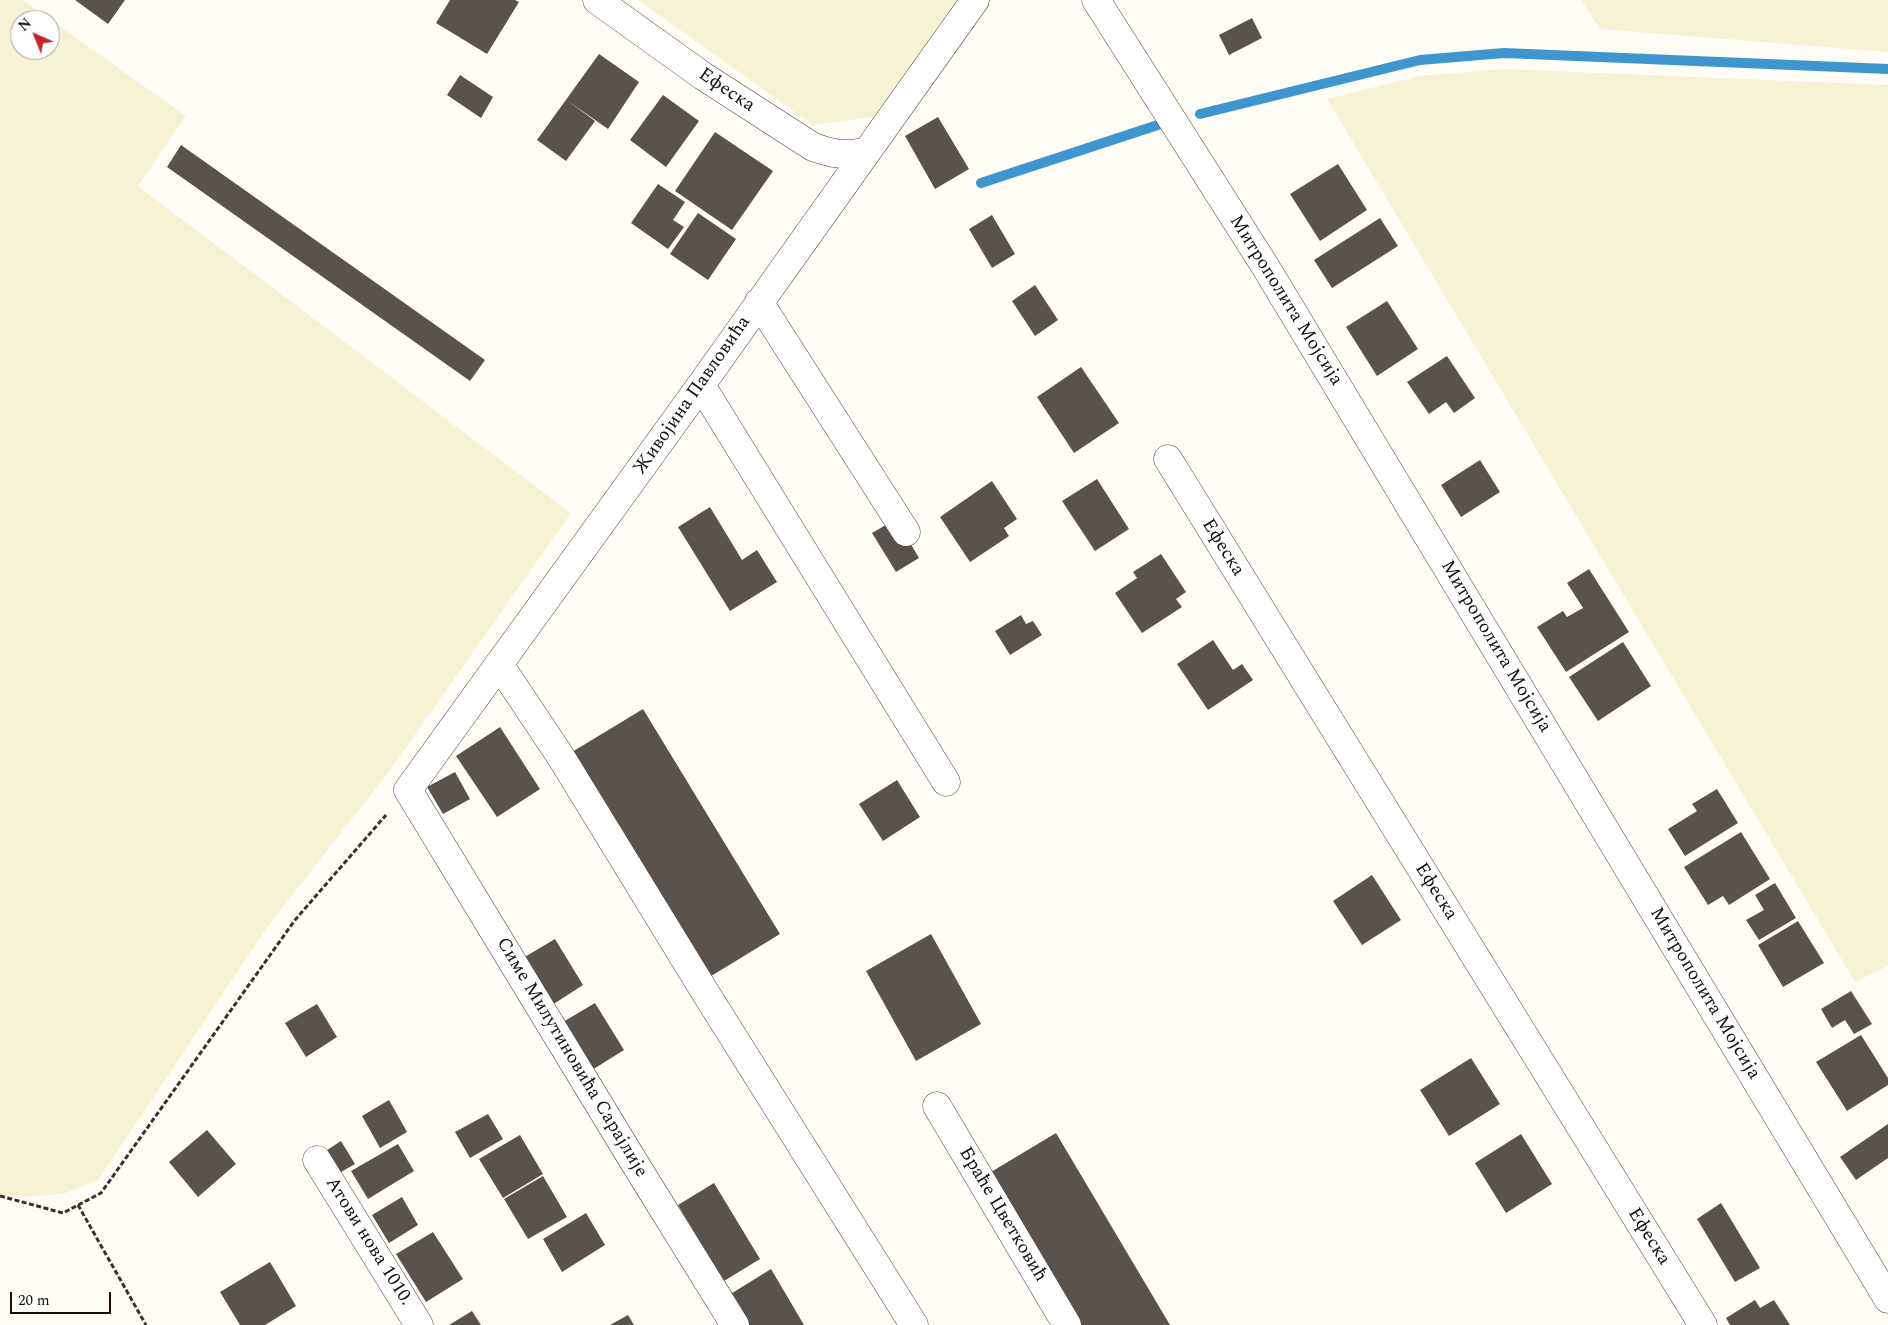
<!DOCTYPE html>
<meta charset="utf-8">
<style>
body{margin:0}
#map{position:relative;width:1888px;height:1325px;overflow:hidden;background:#fffdf5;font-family:Spectral,serif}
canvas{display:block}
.north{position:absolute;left:10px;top:10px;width:50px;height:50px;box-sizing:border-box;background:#fff;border:1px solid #a0a0a0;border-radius:50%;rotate:316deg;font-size:14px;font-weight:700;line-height:20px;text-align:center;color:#111}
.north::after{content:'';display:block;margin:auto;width:18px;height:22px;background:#c4262e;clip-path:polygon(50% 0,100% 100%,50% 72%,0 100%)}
.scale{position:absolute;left:10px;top:1292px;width:101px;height:22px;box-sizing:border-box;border:2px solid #111;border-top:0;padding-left:6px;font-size:15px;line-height:18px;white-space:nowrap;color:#111;-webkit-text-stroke:4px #fff;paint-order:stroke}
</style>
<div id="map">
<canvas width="1888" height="1325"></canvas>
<div class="north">N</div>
<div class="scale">20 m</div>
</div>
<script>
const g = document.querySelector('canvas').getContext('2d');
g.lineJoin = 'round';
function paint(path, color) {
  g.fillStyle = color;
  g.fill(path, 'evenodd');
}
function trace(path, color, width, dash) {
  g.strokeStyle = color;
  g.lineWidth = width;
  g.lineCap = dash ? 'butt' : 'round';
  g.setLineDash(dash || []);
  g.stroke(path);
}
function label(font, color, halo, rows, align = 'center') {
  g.font = font + ' Spectral,serif';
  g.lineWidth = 5;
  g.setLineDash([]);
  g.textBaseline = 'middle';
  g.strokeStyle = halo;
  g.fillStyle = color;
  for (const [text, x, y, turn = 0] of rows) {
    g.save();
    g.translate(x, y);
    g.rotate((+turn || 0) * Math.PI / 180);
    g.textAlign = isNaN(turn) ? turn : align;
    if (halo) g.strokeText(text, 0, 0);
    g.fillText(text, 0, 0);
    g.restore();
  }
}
paint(new Path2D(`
 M0,0h23l163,116 -48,70 433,327 -183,260 -120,153 -170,254 -35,14 -56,4 -7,-2zM20,20h30v30h-30z
 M638,0h319l-83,117 -61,8z
 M1581,0h307v52l-288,-23z
 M1504,69l384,16v881l-33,16 -528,-883 92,-23z`), '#f6f3d4');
trace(new Path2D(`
 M1200,114l220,-54 84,-7 384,16
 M981,183l186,-61`), '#3f96cf', 10);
paint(new Path2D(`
 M75,0h50l-17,24z
 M450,0h65l4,2 -32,52 -51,-31z
 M1252,18l10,20 -33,17 -10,-20z
 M599,54l40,28 -31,47 -40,-28 27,20 -29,40 -29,-21z
 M460,75l33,22 -12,21 -34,-23z
 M663,95l36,26 -33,46 -36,-27z
 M938,117l31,52 -34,20 -30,-53z
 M715,132l58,39 -41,59 -57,-39z
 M181,145l304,215 -15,21 -303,-214z
 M1338,164l29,46 -47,31 -30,-47z
 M658,184l27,18 -12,18 11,7 -16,22 -37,-26z
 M698,213l38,26 -28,41 -38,-26z
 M992,215l23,39 -23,14 -23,-39z
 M1380,218l18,28 -66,42 -18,-28z
 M1035,285l23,35 -23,16 -23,-35z
 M1387,301l31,48 -41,27 -31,-49z
 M1447,356l28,42 -21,15 -8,-11 -17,12 -22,-32z
 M1081,367l38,56 -45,30 -37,-56z
 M1480,460l20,32 -39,25 -20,-32z
 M1097,479l32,50 -34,22 -33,-50z
 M992,481l25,38 -13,9 5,8 -39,26 -30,-45z
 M710,507l32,53 15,-10 20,32 -47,29 -52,-84z
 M896,519l23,39 -23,14 -24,-39z
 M1161,554l25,38 -10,7 6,8 -40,26 -27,-40 22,-15 -4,-6z
 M1589,569l40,63 -63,40 -29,-45 26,-16 4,6 16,-9 -16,-25z
 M1021,615l5,9 7,-3 9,14 -32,20 -15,-24z
 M1213,640l20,30 9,-6 11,16 -45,30 -31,-46z
 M1623,642l28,44 -53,35 -29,-44z
 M643,709l137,225 -77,47 -136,-226z
 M500,727l40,62 -43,28 -41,-61z
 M455,772l15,27 -27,15 -16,-27z
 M897,780l23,37 -37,24 -24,-37z
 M1717,789l21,34 -53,33 -17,-27 29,-18 -5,-7z
 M1741,832l29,47 -41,26 -6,-9 -15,9 -24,-38z
 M1372,875l29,45 -39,25 -29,-44z
 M1775,883l21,35 -37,22 -13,-20 18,-10 -9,-15z
 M1798,921l26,42 -41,24 -25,-42z
 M931,934l50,90 -65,37 -50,-90z
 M555,939l28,46 -31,20 -29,-47z
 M1851,991l21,33 -18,10 -9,-14 -13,8 -11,-19z
 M595,1003l29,47 -32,20 -29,-48z
 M317,1004l20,33 -31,20 -21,-34z
 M1861,1035l27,43v7l-41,26 -31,-49z
 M1471,1058l29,46 -51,32 -29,-46z
 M389,1100l18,32 -27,16 -18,-32z
 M488,1114l15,25 -33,19 -15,-26z
 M1888,1124v34l-32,22 -16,-23z
 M207,1130l29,34 -38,33 -29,-35z
 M1056,1133l114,192h-89l-90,-153z
 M1521,1134l31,50 -46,29 -31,-50z
 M520,1135l23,39 -40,24 -24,-39z
 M341,1141l14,23 -21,12 -13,-22z
 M398,1144l16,27 -46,28 -17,-28z
 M543,1176l24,41 -39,22 -24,-40z
 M714,1183l46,76 -36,22 -46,-76z
 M402,1197l16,28 -29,18 -17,-28z
 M1721,1203l39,65 -25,14 -38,-63z
 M586,1213l19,32 -43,27 -19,-33z
 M433,1232l30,47 -37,23 -30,-48z
 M270,1262l26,44 -31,19h-25l-20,-33z
 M771,1269l33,56h-57l-18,-30z
 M1755,1300l5,8 14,-8 16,25h-60l-4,-7z
 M472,1311l9,14h-32z
 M628,1315l6,10h-24z`), '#5a524d');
const minor = new Path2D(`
 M597,0l106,76 110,71c20,7 31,9 52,5
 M1096,0l169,266 623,1033
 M759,302l147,230
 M701,385l245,397
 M1168,459l535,866
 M499,664l62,93 144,235 209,333
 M937,1106l130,219
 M317,1160l102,165
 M735,1325l-101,-163 -226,-372 293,-405 274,-385`);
trace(minor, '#444', 29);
trace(new Path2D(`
 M0,1196l63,17 38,-20 194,-273 91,-105
 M78,1205l68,120`), '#333', 3, [5, 2.5]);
trace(minor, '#fff', 28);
label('19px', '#111', '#fff', [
 ["Ефеска",726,91,34],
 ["Митрополита Мојсија",1285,301,58],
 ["Живојина Павловића",693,396,-55],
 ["Ефеска",1222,548,58],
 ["Митрополита Мојсија",1495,647,59],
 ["Ефеска",1435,892,58],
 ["Митрополита Мојсија",1704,994,59],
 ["Симе Милутиновића Сарајлије",571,1058,59],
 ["Браће Цветковић",1002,1215,59],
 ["Ефеска",1648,1237,58],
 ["Атови нова 1010.",368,1242,58]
]);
</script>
